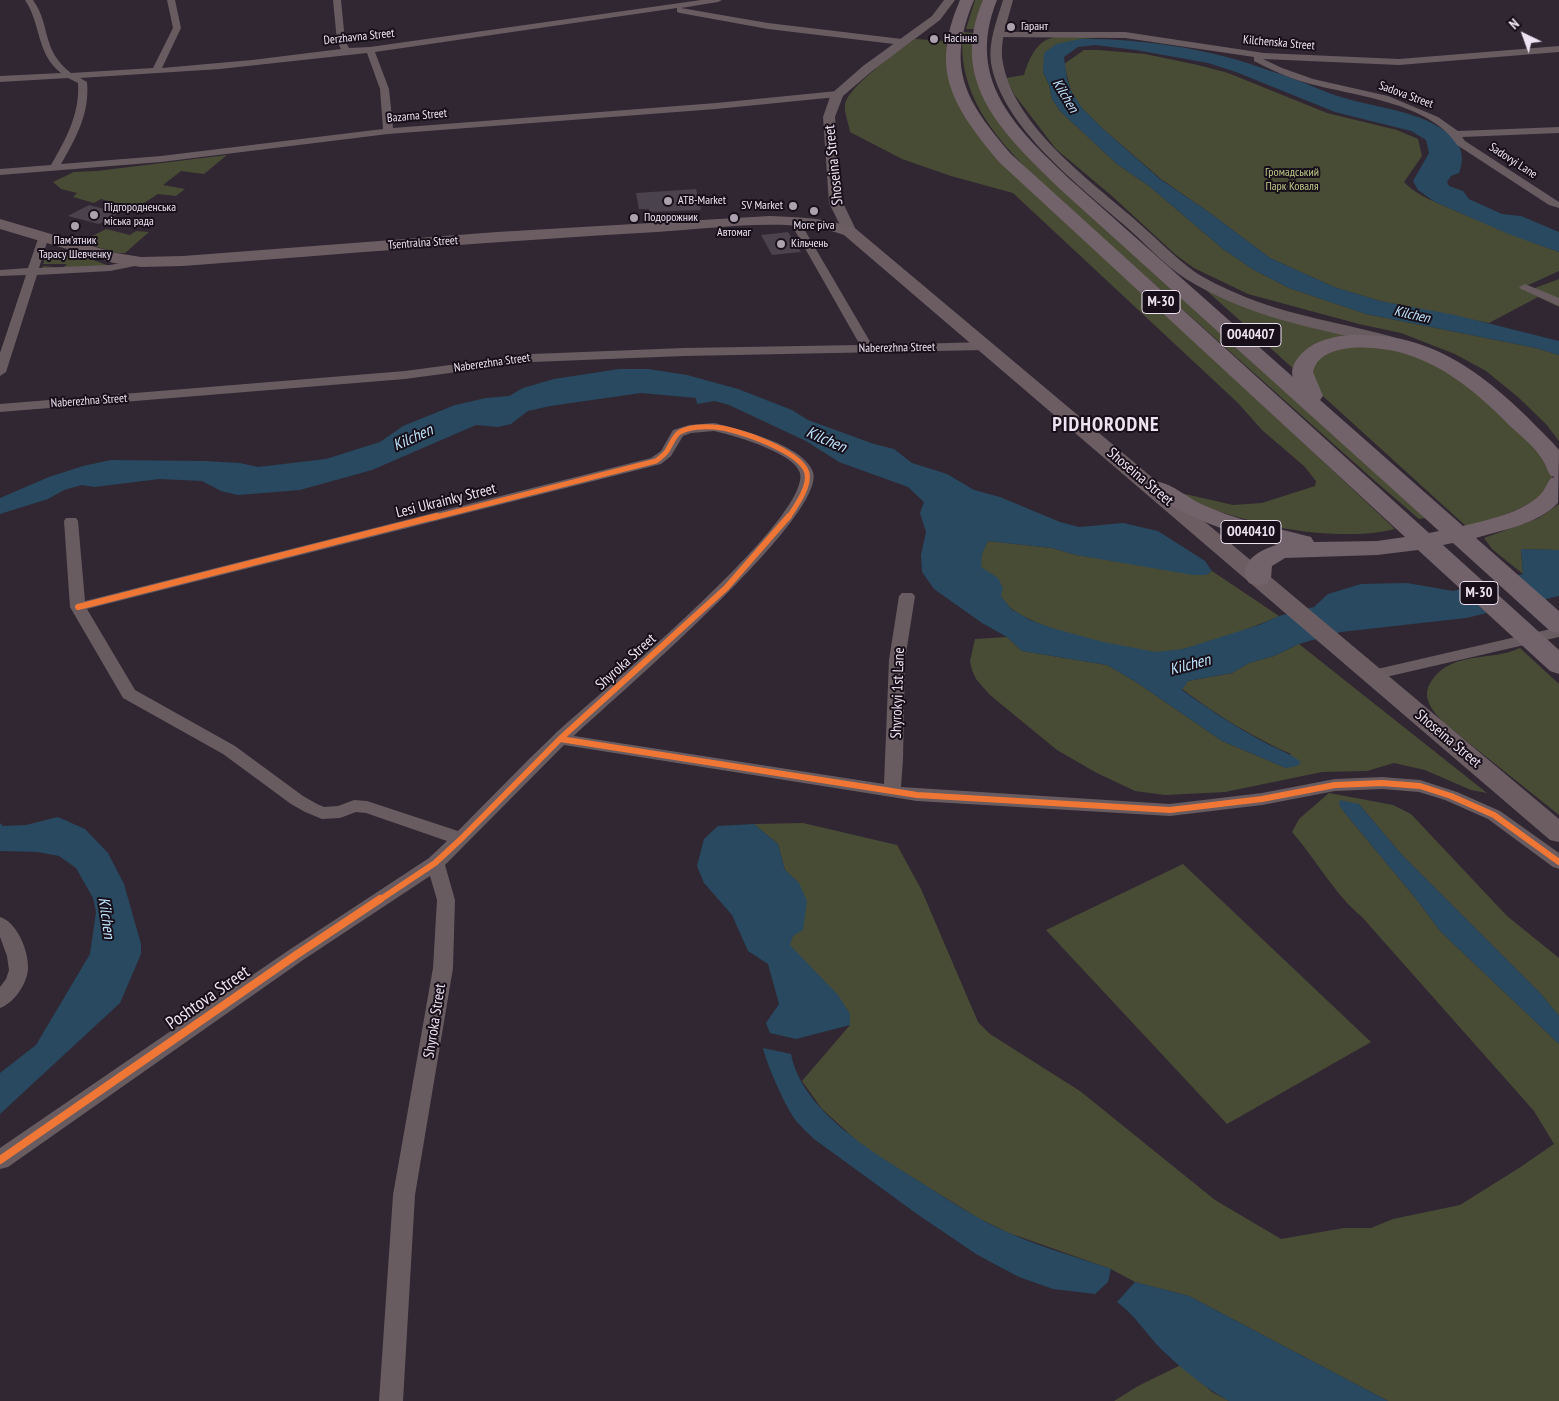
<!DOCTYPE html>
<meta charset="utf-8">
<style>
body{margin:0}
#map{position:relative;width:1559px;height:1401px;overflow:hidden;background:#302733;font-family:"PT Sans Narrow",sans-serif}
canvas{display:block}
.north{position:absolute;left:1499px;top:10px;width:50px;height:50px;-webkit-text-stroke:4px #170f19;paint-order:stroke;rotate:318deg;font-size:14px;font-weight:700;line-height:20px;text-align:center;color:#eee3f2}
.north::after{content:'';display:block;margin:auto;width:18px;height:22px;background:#eee3f2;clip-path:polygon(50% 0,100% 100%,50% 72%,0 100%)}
</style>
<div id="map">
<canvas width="1559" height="1401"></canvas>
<div class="north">N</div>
</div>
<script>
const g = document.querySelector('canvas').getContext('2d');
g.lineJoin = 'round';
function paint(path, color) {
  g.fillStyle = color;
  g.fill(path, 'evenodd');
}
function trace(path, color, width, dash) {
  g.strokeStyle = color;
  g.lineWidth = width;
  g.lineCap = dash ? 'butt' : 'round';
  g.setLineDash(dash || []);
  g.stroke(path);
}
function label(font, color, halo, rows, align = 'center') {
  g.font = font + ' "PT Sans Narrow",sans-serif';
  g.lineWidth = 4;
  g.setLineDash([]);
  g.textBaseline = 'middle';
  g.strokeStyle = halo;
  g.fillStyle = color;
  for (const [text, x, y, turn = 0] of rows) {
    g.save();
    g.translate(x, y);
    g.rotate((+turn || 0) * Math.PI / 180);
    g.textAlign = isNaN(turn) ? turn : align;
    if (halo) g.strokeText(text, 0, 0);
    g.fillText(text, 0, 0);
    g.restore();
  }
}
paint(new Path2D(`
 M975,0h11l-10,29h-10z
 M963,32l11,1 20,79 432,406 -7,1 -44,-38 -298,-266c-52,-48 -123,-103 -114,-183z
 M1098,35l-3,3 -15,1 -37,33 6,13 3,14 8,12 57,53 32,22 74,63 31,21 35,18 77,26 170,34 23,7v86l-13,-17 -28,-27 -32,-26 -31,-17 -54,-21 -42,-9 -111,-30 -54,-26 -18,-13 -64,-59 -56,-47 -42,-55 -8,-16 18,-3c15,-47 31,-38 74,-40z
 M915,39l31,2 3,37 16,37 197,195 233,219c-16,4 -30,5 -46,5 -57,1 -110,-15 -164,-34v-6l48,11 29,-2 53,-17 1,-5 -12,-15 -42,-36 -24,-27 -225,-210 -62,-17 -49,-17 -52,-27c-1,-8 -6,-19 -5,-27 3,-19 54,-54 70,-66z
 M1084,50h15l46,4 53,11 30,8 99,40 70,17 21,9 4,17 -18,26c14,15 35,21 54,30 33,14 67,28 101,40v19l-33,15 6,3 27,-10v28l-21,-10 -49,26 -109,-22 -46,-14 -64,-29 -60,-45 -49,-34 -59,-51 -20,-20 -11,-17 -7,-27z
 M227,155l-23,19 -23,-3 -18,14 22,4 -9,7 -18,-2 -22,14 -35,-9 -7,4 -21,-6 4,-4 -16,-4 -8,-7 21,-10 23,-1z
 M106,229l24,6 6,-4 13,1 -24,21h-8l-36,-11z
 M58,250l13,2 36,13 1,2 -67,4 2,-5 20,2 4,-4h-24l5,-12z
 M1206,290l150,48 -60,33z
 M1380,345l70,24 95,87c2,5 7,12 7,18 3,29 -64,46 -85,53l-153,-139 -2,-25 24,-15z
 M1559,504v46l-38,-1 2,25 -31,-25 -8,-11 55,-20z
 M988,541l64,7 24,7 130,20 6,-4 67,45c-30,13 -90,37 -123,36 -31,0 -120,-24 -144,-43 -6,-4 -30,-37 -31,-43 -2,-9 3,-17 7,-25z
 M1007,637l15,14 85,14 29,17 86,59 64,27 5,-14c-39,-17 -74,-39 -109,-65l6,-8 44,-8 17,-10 25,-7 25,-12 188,149 -16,-3 -46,-20 -31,-7 -27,8 -45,1 -97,20 -60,3 -30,-4 -40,-19 -38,-22 -67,-55 -14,-16 -4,-9 -2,-9 5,-22z
 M1520,648l39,36v131l-115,-92c-12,-13 -24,-26 -12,-43 22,-30 59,-18 88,-32z
 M1329,793l64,12 18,9 96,102 52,42v58l-18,-22 -139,-139 -43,-51 -15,8 73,88 24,32 118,112v357h-171l-199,-105 -54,-14 -24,-13 -102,-36 -31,-15 -113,-70 -43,-39 -20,-28 48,-56v-11l-13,-19 -48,-50 4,-9 6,-53 -14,-13 -7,-26 -24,-20 49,-1 94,22 24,44 57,133 12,12 90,57 135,109 66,39 63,-11h27l22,-9 67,-14 59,-37 35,-24 -20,-33 -172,-194c-28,-23 -46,-58 -70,-85l7,-13z
 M1183,864l188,178 -144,82 -181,-194z
 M1181,1365l31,27 17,9h-115l24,-15z`), '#494c35');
paint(new Path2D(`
 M1080,39c51,-1 111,7 161,22 20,7 41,13 61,21 15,6 30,13 46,17 32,9 73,13 100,34 14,11 17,25 11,40l-8,3 -4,6 2,4 14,5 6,8 33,15 19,2 38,16v20l-48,-17 -76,-33 -17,-12 -5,-9 16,-28 -3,-13 -15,-9 -76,-19 -99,-40 -28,-9 -72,-13 -41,-5 -17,2 -14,10 3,22 4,12 11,17 20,20 58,51 50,34 60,45 64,29 46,14 75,14 104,26v14l-23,-7 -170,-34 -77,-26 -35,-18 -31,-21 -74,-63 -32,-22 -57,-53 -8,-12 -3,-14 -6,-13 1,-19 12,-9z
 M619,369h29l39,6 51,14 54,21 16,10 66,24 20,5 18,14 35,11 27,16 26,7 60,25 19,5 44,-4 35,8 47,30 7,10 -6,4h-13l-117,-20 -24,-7 -64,-7 -6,13 -1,13 17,11 5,10 -2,8 10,13 19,11 22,8 51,14 53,10 27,-3 76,-24 20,-9 35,-9 14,-13 33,-10 46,-1 46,8 70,-17 -2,-25 38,1v46l-93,22 -125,14 -42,12 -25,12 -25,7 -17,10 -44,8 -6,9c25,18 51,35 78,50 14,8 28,12 41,22l-4,4 -11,2 -64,-27 -86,-59 -29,-17 -85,-14 -15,-14 -25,-14 -48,-34 -12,-17 -1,-17 5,-23 -6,-19 4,-11 -16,-15 -69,-25 -33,-21 -77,-36 -14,-4 -18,3 -1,-6 -55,-5 -91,13 -22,5 -17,13 -13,3 -22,-2 -104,45 -72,20 -62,5 -17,-4 -19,-10 -42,-2 -66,8 -12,-2 -18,5 -16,9 -48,15v-16l49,-21 34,-11 28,-6 94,1 35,2 18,4 68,-8 54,-17 23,-16 52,-21 31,-7 23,-2 14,-8 31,-9z
 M1340,800l19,4 43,51 139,139 18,22v28l-118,-112 -24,-32 -73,-88 -5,-7z
 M58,817l27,12 23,24 16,31 17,60v10l-21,49 -120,111v-41l36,-28 54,-91 6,-42 -3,-14 -17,-30 -17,-12 -21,-4 -38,-1v-28l3,3 23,-1z
 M754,824l24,20 7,26 14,13 8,18 -4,29 -10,6 -3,9 48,50 12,19v11l-54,14 -26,-6 -4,-10 13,-19 -11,-40 -20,-13 -16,-36 -28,-32 -7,-17 7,-27 14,-13z
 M763,1048l28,6c11,58 85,100 131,129 28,18 55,36 85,49 33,15 70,25 104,37l-3,13 -13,12 -42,-5 -34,-12 -19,-10 -24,-13 -59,-40 -103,-75c-6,-6 -12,-11 -17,-17 -11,-13 -30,-57 -34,-74z
 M1135,1282l54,14 199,105h-159c-24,-13 -47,-32 -67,-51 -16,-16 -25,-33 -45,-48z`), '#28495f');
paint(new Path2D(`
 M1510,575l30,27 -51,13 -30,-28z`), '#302733');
paint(new Path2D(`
 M696,189l5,21 -52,2v-3h-10l-3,-16z
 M89,205l30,8 -20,11 -31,-8z
 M788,232l13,20 -29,3 -11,-20z`), '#4a424d');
paint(new Path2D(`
 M25,0h8c18,25 8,50 38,73l82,-5 20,-40 -6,-28h8l6,28 -19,40 90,-8 89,-11 -4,-8 -4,-41h8l4,41 4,7 21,-1 331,-47h21l-4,2 -37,6 87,15 134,16 4,3 -4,3 -134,-16 -88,-16 -3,-1v-4l-302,44 14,37 4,39 323,-25 121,-12 5,3 -5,3 -121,12 -328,25 -227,28 -161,13v-6l51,-4c15,-26 29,-51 27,-82l-10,-5 -68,4v-6l61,-3c-25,-19 -20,-50 -36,-73zM367,53l13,36 3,40 -222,27 -100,8c15,-26 29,-51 26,-82l-7,-4 140,-9z
 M998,32h127l139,21 135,6 160,-13v6l-160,13 -136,-6 19,9 31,11 75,17 50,21 20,14 101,-4v6l-97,4 3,4 94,61v6l-10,-3 -92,-60c-27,-43 -104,-49 -150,-62 -18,-5 -36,-13 -53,-22v-4l-129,-19 -130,-1v-4z
 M795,219l5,3 72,123 114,-3 6,4 -6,4 -302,6 -152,6 -127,17 -405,33v-8l405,-33 127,-17 152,-6 176,-3 -70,-123z
 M44,233l5,3 -10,32 71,-3 31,-6 6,3 -2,2 -35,7 -73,4 -31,97 -6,4v-23l26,-78 -26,1v-6l28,-2 11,-32z
 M1525,284l34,14v8l-38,-17 -2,-2z
 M714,423c25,6 90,22 99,49 14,45 -201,228 -239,264l310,48 5,-124 10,-64 3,-3h10l3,3 -10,64 -2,99 -2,28 269,17 92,-11 73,-14 47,-2 38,3 37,12 43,19 59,42v16l-6,-2 -65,-48 -43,-19 -26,-8 -37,-3 -47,2 -73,14 -92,11 -253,-15 -353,-56 -119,120 10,35 -2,68 -38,227 -12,206h-24l14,-206 40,-227 4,-68 -7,-24 -127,84 -295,207 -8,2v-21l289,-198 140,-92 18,-17 -81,-28 -10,-1 -16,6 -18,1 -17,-7 -14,-8 -68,-50 -100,-56 -53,-91 -6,-86 2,-3h10l2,3 7,80 566,-143 10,-7 12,-21 16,-5zM714,431c19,4 81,22 86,42 11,46 -206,225 -246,262 -33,31 -64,64 -96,96l-91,-30 -13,-1 -16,6 -14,1 -7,-3 -14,-8 -68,-50 -100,-56 -48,-81 574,-145 10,-8 12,-20 8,-3z
 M1559,627v10l-186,43 -6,-1 -2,-4 2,-4 6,-1z
 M0,917c17,5 29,34 28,52 -1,15 -14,34 -28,39v-21l6,-8 3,-9 -2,-14 -7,-19z`), '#685c60');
paint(new Path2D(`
 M944,0h11l-15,20 -69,52 -28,24 -8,21 3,38 5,48 14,29 -2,3h-10l-16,-32 -6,-86 8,-23 32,-28 69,-50z
 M1003,0h10c-5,20 -14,42 -10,63 11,62 84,115 129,154 21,18 41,39 63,55 12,8 27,15 41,21 52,23 109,30 164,46l2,3 -2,3 -6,2c-56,-14 -114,-23 -168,-47 -13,-6 -27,-13 -40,-21 -22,-14 -43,-38 -63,-55 -45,-39 -122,-99 -132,-161 -3,-21 6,-43 12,-63z`), '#685c60');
paint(new Path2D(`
 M770,216c30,1 58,2 86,13l703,590v23l-9,-2 -706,-605c-53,-19 -130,-6 -187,-3 -158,9 -316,22 -474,34l-42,1 -27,-4 -114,-34v-10l116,34 25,4 42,-1 314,-24z`), '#6c5d63');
paint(new Path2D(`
 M960,0h14c-29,69 -8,101 37,154l418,379 10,-2 -378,-341c-56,-55 -114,-106 -78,-190h14c-33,82 21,130 76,182l220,195c-4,-11 7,-23 15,-29 16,-11 39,-14 58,-13 79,1 135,54 186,107l7,8 -1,53c-20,21 -55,27 -82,35l83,73v22l-9,-2 -97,-88 -10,2 116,105v24l-9,-3 -132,-121 -41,5 -92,3 -13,8 -1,12 -4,5 -9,3 -9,-3c-14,-20 12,-34 28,-38 -48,-11 -90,-29 -132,-53l-4,-5 4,-5c18,-5 36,11 52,20 40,19 72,24 114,35l3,5 63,-1 28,-4 -406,-375c-46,-56 -70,-90 -39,-162zM1350,348c67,-5 116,33 160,78 11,10 24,20 32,33 4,5 5,12 9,17l4,1 -4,1c-4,5 -6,12 -11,17 -19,18 -53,25 -77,31l-143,-126 3,-4 -10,-24c4,-17 21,-22 37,-24z`), '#726269');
trace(new Path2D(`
 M432,518l224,-57c4,-3 8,-6 11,-10 4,-6 7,-16 13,-19 9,-5 24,-6 34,-5 21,1 87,24 93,46 3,14 -11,33 -19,45`), '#f07635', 5);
trace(new Path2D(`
 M78,607l359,-91
 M560,739l357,56 253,15 92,-11 73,-14 47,-2 38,3 31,10 43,19 65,47
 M378,901l57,-38 26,-24 99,-100 166,-151 63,-72`), '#f07635', 6);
trace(new Path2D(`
 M0,1160l296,-205 84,-56`), '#f07635', 8);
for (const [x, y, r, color] of [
 [1011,27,5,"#aca1af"],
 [934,39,5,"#aca1af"],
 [668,201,5,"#aca1af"],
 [793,206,5,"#aca1af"],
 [814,211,5,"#aca1af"],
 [94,215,5,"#aca1af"],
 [634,218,5,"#aca1af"],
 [734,218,5,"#aca1af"],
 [75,226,5,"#aca1af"],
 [781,244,5,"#aca1af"]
]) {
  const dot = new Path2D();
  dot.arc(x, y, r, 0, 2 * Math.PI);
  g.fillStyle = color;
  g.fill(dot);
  trace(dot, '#170f19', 2);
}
label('12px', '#eee3f2', '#170f19', [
 ["Гарант",1021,27],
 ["Насіння",944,39],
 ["ATB-Market",678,201],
 ["SV Market",783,206,"right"],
 ["Підгородненська",104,208],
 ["міська рада",104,222],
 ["Подорожник",644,218],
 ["More piva",814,226,"center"],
 ["Автомаг",734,233,"center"],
 ["Пам'ятник",75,241,"center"],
 ["Тарасу Шевченку",75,255,"center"],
 ["Кільчень",791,244]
], 'left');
label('12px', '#eee3f2', '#170f19', [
 ["Derzhavna Street",359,37,-6],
 ["Kilchenska Street",1279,43,5],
 ["Sadova Street",1406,95,20],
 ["Bazarna Street",417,116,-5],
 ["Sadovyi Lane",1513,161,33],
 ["Tsentralna Street",423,243,-4],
 ["Naberezhna Street",897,348,-1],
 ["Naberezhna Street",492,363,-8],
 ["Naberezhna Street",89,401,-4]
]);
label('12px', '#bdc887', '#170f19', [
 ["Громадський",1292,173],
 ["Парк Коваля",1292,187]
]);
label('italic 14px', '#bee4fd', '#170f19', [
 ["Kilchen",1065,96,59],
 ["Kilchen",1412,315,13]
]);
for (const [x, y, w] of [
 [1161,302,38],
 [1251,335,60],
 [1251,532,60],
 [1479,593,38]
]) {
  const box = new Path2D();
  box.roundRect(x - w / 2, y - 11.5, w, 23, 4);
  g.fillStyle = '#170f19';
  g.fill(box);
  trace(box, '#eee3f2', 1);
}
label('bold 14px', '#eee3f2', null, [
 ["М-30",1161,302],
 ["О040407",1251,335],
 ["О040410",1251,532],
 ["М-30",1479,593]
]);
label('15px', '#eee3f2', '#170f19', [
 ["Shoseina Street",834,165,-96],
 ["Shoseina Street",1140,477,40],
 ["Lesi Ukrainky Street",446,501,-14],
 ["Shyroka Street",626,662,-42],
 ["Shyrokyi 1st Lane",898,693,-88],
 ["Shoseina Street",1448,739,40],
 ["Shyroka Street",435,1021,-81]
]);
label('italic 16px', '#bee4fd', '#170f19', [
 ["Kilchen",413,438,-24],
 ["Kilchen",826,440,24],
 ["Kilchen",1190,665,-15],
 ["Kilchen",106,918,82]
]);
label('18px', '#eee3f2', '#170f19', [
 ["Poshtova Street",208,998,-35]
]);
g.letterSpacing = '1px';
label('bold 20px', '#eee3f2', '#170f19', [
 ["PIDHORODNE",1106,425]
]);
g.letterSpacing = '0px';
</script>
